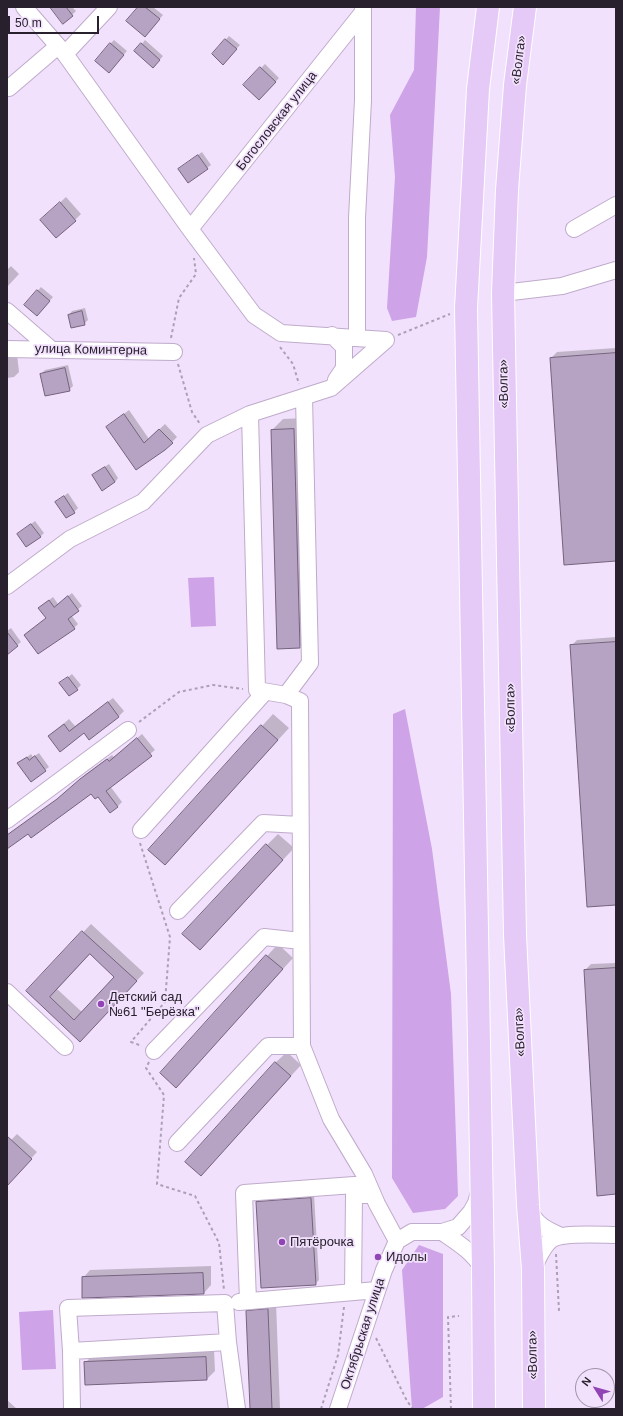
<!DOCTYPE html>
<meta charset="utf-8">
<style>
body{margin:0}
#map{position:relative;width:623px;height:1416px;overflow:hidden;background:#f2e1fc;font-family:Helvetica,sans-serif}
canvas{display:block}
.frame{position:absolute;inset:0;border:8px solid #28212d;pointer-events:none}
.north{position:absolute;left:575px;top:1368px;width:40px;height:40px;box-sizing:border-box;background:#f2e1fc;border:1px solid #a194a9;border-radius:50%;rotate:307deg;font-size:11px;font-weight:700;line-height:16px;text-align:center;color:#28212d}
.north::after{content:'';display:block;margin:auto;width:14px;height:18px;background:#9044b6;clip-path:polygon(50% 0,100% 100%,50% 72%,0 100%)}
.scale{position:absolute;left:8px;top:16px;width:91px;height:18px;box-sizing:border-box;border:2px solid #28212d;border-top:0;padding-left:5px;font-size:12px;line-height:14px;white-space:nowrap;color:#28212d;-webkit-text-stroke:3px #f2e1fc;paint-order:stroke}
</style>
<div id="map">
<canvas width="623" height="1416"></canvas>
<div class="frame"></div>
<div class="north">N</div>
<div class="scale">50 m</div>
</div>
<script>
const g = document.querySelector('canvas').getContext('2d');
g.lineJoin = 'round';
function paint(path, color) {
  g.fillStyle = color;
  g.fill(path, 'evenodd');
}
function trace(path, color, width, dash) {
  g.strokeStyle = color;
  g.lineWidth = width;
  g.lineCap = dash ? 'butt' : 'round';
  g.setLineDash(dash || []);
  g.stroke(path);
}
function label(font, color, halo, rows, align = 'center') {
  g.font = font + ' Helvetica,sans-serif';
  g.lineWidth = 3.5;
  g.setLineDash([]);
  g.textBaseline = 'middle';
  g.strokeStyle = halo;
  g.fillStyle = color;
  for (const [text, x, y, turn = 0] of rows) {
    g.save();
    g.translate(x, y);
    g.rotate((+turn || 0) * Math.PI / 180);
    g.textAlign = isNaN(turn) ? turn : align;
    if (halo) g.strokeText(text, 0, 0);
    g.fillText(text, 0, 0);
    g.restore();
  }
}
paint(new Path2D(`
 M416,7h24l-13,250 -11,60 -24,4 -5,-13 8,-131 -5,-62 24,-45z
 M214,577l2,49 -25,1 -3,-49z
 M405,709l27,140 19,145 7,202 -13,13 -32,4 -21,-35 1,-464z
 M419,1245l24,9v143l-21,12h-10l-10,-139z
 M53,1310l3,59 -34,1 -3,-58z`), '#cea3e8');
paint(new Path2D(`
 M51,7h21l4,4 -4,4z
 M139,7h14l10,8 -18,21z
 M229,36l11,9 -13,14 -14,-5z
 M114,40l13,11 -15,17 -2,-24z
 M145,40l18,16 -6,7 -15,-19z
 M265,64l14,14 -20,21 -15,-14z
 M202,152l9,13 -4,3 -28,1z
 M66,197l15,17 -6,6h-34z
 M11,266l8,8 -12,13v-17z
 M41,287l12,10 -12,14 -16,-6z
 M85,308l3,12 -4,4 -15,-9 3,-4z
 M616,348v212l-65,-202 6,-6z
 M7,353l10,1 2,18 -5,5 -7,1z
 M68,365l5,21 -4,4 -28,-16 4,-4z
 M129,410l20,29 16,-15 12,13 -12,12 -28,20 -30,-42z
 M305,418l6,217 -11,12 -28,-217 11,-11z
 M109,464l9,14 -3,4 -22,-7z
 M68,493l10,15 -4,4 -18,-10z
 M35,521l9,12 -4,4 -22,-3z
 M72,593l10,13 -11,9 7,9 -4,4 -27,-10 -4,-13 10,-8 5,7z
 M11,628l10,14 -14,11v-22z
 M616,637v267l-44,-259 5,-5z
 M72,674l9,11 -4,4 -16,-6z
 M113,698l11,13 -5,5 -34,16 -36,4 20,-17 6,7z
 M273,714l16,14 -113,124 -27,-2z
 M142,734l13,16 -45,36 12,16 -4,4 -27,-14 -63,40 -21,16v-13l56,-40 23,-21 26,-19 2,2z
 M39,753l10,14 -4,3 -26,-7 12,-9 2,3z
 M278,834l16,14 -83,90 56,-93z
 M91,924l53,49 -56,60 -61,-42zM90,953l25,24 -33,35 -25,-23z
 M278,944l15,14 -117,129 -15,-14z
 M616,963v230l-31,-223 6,-6z
 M287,1052l14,13 -89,98 63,-100z
 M17,1134l20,18 -30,33v-41z
 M314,1194l5,86 -4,4 -58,-82 4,-4z
 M211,1266v19l-7,8 -121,-15 7,-8z
 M276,1302l4,107h-29l-4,-98 8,-8z
 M214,1350l1,21 -8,8 -122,-16 8,-8z
 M7,1400l10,9h-10z`), '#0003');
const building = new Path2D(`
 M50,7h16l7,9 -10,8z
 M138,7h7l15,12 -15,18 -19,-16z
 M225,39l12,10 -14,16 -11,-11z
 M110,43l14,12 -15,18 -14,-12z
 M141,43l19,17 -7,8 -19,-17z
 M260,67l16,15 -17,18 -16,-15z
 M198,155l10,14 -20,14 -10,-14z
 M60,202l16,19 -20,17 -16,-18z
 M37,290l13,11 -13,15 -13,-11z
 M82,311l3,14 -14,3 -3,-13z
 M616,353v208l-52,4 -14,-207z
 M65,368l5,23 -25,5 -5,-22z
 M124,414l20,29 15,-14 14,14 -8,7 -29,20 -30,-43z
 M294,429l6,219 -23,1 -6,-219z
 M105,467l10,15 -13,9 -10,-16z
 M64,496l11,17 -9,5 -11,-16z
 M31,524l10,13 -15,10 -9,-13z
 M68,596l11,15 -11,8 7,10 -37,25 -14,-19 22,-17 -8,-10 11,-8 5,7z
 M7,632l11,14 -11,9z
 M616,642v263l-29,2 -17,-262z
 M68,677l10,13 -9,6 -10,-13z
 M108,702l11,15 -30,23 -5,-7 -24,19 -12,-16 16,-12 5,7z
 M261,725l17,15 -113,125 -17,-15z
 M137,738l15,18 -46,35 12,16 -8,6 -12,-16 -3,2 -4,-5 -60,44 -3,-4 -21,15v-14l50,-36 23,-20 27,-20 2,2z
 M35,756l11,15 -15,11 -14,-19 10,-6 2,3z
 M266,844l17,16 -83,90 -18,-16z
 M82,931l55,50 -57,61 -54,-51zM90,954l24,23 -40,43 -24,-23z
 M266,955l17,14 -107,119 -16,-15z
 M616,968v226l-19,2 -13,-226z
 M275,1062l16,14 -90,100 -16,-14z
 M7,1136l25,23 -25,27z
 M311,1198l5,87 -55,3 -5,-86z
 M203,1273l1,21 -122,4v-21z
 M268,1309l4,100h-22l-4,-98z
 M206,1357l1,23 -122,5 -1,-23z`);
paint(building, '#b6a2c2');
trace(building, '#74627f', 1);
const minor = new Path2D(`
 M24,7l41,47 125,175 64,86 27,18 105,7
 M65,54l44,-47
 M9,88l49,-42
 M190,229l173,-217
 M574,229l42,-24
 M503,293l59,-7 54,-16
 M7,311l45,39
 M332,335l12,12v21l-8,12
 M357,337v-119l6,-118v-93
 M7,349l167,3
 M250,414l7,276 29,5 14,6 2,345 29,73 33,55 13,30 20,37
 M7,586l63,-47 73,-37 64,-67 43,-21 81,-26 55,-48
 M286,695l24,-32 -6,-266
 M7,820l121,-90
 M141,830l124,-138
 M178,911l85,-88 37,2
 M7,992l58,55
 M154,1051l110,-114 37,4
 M177,1143l91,-97h34
 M529,1208c5,16 18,22 32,28
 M442,1232c16,11 31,20 41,37
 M533,1269c5,-10 9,-22 18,-29 10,-8 51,-5 65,-5
 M353,1292l1,-97h19
 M248,1301l-4,-108 124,-9
 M239,1302l138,-12
 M71,1351l-3,-43 157,-5 3,39
 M72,1409l-1,-58 157,-9 9,67
 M338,1409l46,-139 13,-29 15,-9h30l16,-5 13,-15 5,-9 3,-11`);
const highway = new Path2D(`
 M525,7l-10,78 -8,105 -4,103 12,642 13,270 5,64 1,140
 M484,1409l-1,-140 -17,-961 12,-219 10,-82`);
trace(minor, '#bfabcb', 18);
trace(highway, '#fff', 24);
trace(new Path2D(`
 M398,335l52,-21
 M171,338l8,-40 17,-24 -2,-16
 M280,347l13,17 6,20
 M178,364l14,48 8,12
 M139,722l40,-30 34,-7 30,4
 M140,843l30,94 -5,65 -34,40 11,4
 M149,1062l-3,6 18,27 -7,89 38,12 24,47 5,47
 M556,1254l3,57
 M376,1338l31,63 6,8
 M321,1409l17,-54 6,-48
 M451,1409l-3,-92 11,-1`), '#ad9fb5', 2, [3, 3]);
trace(minor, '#fff', 16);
trace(highway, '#e5c9f7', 22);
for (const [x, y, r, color] of [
 [101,1004,4,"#9044b6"],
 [282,1242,4,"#9044b6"],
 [378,1257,4,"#9044b6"]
]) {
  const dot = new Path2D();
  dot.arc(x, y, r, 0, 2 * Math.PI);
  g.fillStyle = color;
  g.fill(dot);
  trace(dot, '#f2e1fc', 1.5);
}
label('13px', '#28212d', '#f2e1fc', [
 ["«Волга»",519,60,-83],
 ["Богословская улица",277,121,-52],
 ["улица Коминтерна",91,350,1],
 ["«Волга»",504,384,-91],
 ["«Волга»",511,708,-91],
 ["«Волга»",520,1032,-93],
 ["Октябрьская улица",363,1334,-72],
 ["«Волга»",533,1355,-91]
]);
label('13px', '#28212d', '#f2e1fc', [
 ["Детский сад",109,997],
 ["№61 \"Берёзка\"",109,1012],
 ["Пятёрочка",290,1242],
 ["Идолы",386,1257]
], 'left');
</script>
